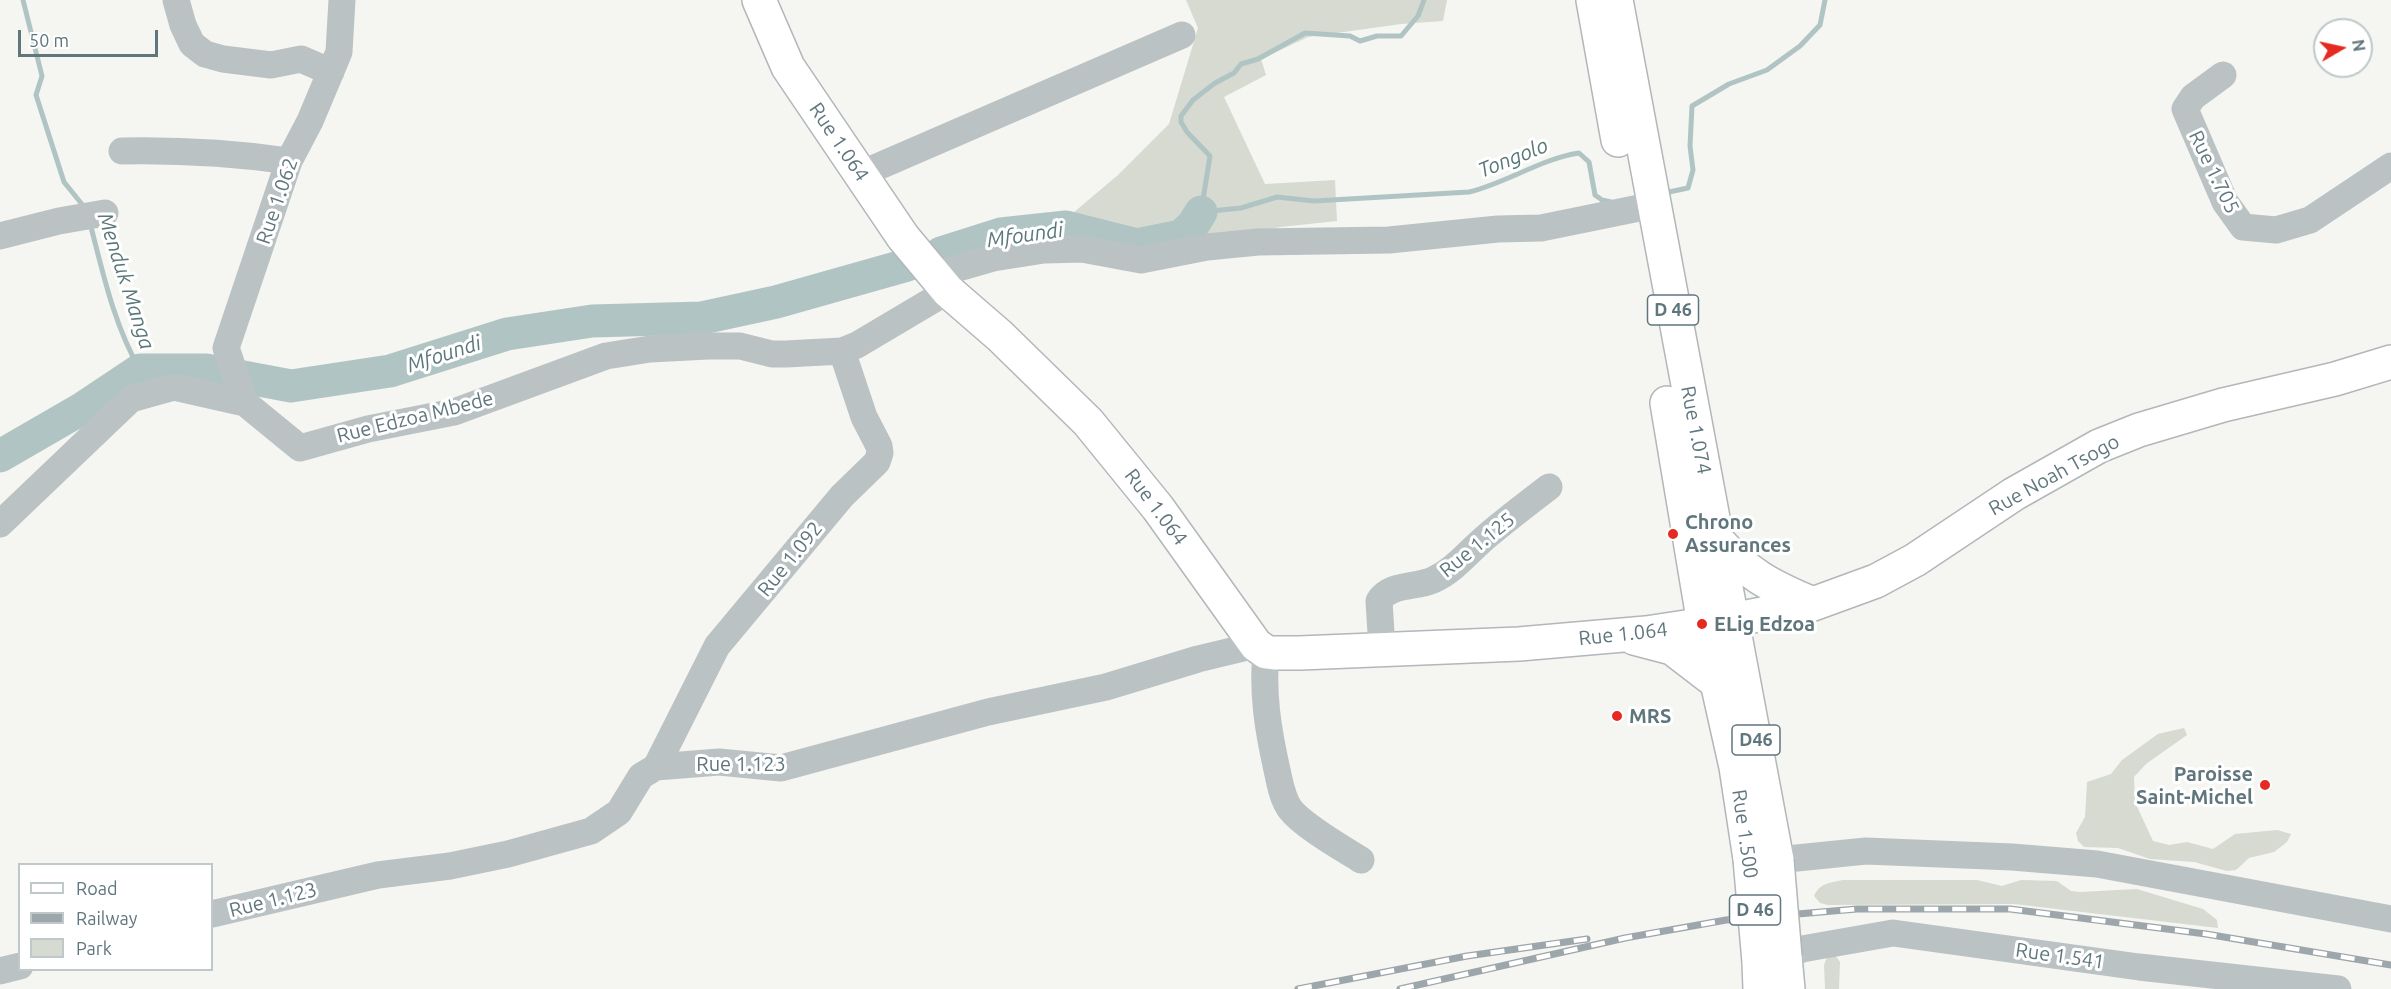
<!DOCTYPE html>
<style>
body{margin:0}
#map{position:relative;width:2391px;height:989px;overflow:hidden;background:#f5f5f1;font-family:Ubuntu,sans-serif}
canvas{display:block}
.legend{position:absolute;left:18px;top:863px;width:195px;height:108px;box-sizing:border-box;background:#fff;border:2px solid #bfc8cb;margin:0;padding:8px 10px;list-style:none;font-size:18px;color:#60767d}
.legend li{display:flex;align-items:center;gap:12px;height:30px}
.legend b{width:30px;border:2px solid #bfc8cb}
.north{position:absolute;left:2313px;top:18px;width:60px;height:60px;box-sizing:border-box;background:#fff;border:2px solid #bfc8cb;border-radius:50%;rotate:81deg;font-size:16px;font-weight:700;line-height:24px;text-align:center;color:#60767d}
.north::after{content:'';display:block;margin:auto;width:21px;height:27px;background:#e62a21;clip-path:polygon(50% 0,100% 100%,50% 72%,0 100%)}
.scale{position:absolute;left:18px;top:30px;width:140px;height:27px;box-sizing:border-box;border:3px solid #60767d;border-top:0;padding-left:8px;font-size:18px;line-height:21px;white-space:nowrap;color:#60767d;-webkit-text-stroke:4px #fff;paint-order:stroke}
</style>
<div id="map">
<canvas width="2391" height="989"></canvas>
<ul class="legend">
<li><b style="height:8px;background:#fff"></b>Road</li>
<li><b style="height:8px;background:#9da6aa"></b>Railway</li>
<li><b style="height:16px;background:#d6dad1"></b>Park</li>
</ul>
<div class="north">N</div>
<div class="scale">50 m</div>
</div>
<script>
const g = document.querySelector('canvas').getContext('2d');
g.lineJoin = 'round';
function paint(path, color) {
  g.fillStyle = color;
  g.fill(path, 'evenodd');
}
function trace(path, color, width, dash) {
  g.strokeStyle = color;
  g.lineWidth = width;
  g.lineCap = dash ? 'butt' : 'round';
  g.setLineDash(dash || []);
  g.stroke(path);
}
function label(font, color, halo, rows, align = 'center') {
  g.font = font + ' Ubuntu,sans-serif';
  g.lineWidth = 6;
  g.setLineDash([]);
  g.textBaseline = 'middle';
  g.strokeStyle = halo;
  g.fillStyle = color;
  for (const [text, x, y, turn = 0] of rows) {
    g.save();
    g.translate(x, y);
    g.rotate((+turn || 0) * Math.PI / 180);
    g.textAlign = isNaN(turn) ? turn : align;
    if (halo) g.strokeText(text, 0, 0);
    g.fillText(text, 0, 0);
    g.restore();
  }
}
paint(new Path2D(`
 M1186,0h261l-4,21 -42,3 -93,13 -47,22 5,16 -42,22 41,87 70,-4 2,41 -56,6 -147,25 -69,-12 -8,-19 16,-8 45,-38 51,-51 29,-96z
 M2184,728l3,7 -41,29 -12,13 1,25 18,39 16,4 18,-3 26,7 22,-15 42,-4 14,4 -4,8 -13,10 -25,6 -13,12 -9,1 -33,-9 -44,-3 -32,-11 -34,-1 -6,-6 -2,-8 9,-16 2,-35 24,-8 11,-14 36,-26z
 M1843,880h134l25,6 19,-6 36,1 14,10 9,1 57,-3 66,20 14,11 1,8 -204,-24 -186,1 -8,-2 -6,-7c6,-13 15,-13 29,-16z
 M1835,955l5,7 -1,27h-14l-1,-24 3,-8z`), '#d6dad1');
trace(new Path2D(`
 M23,0l19,76 -6,19 28,87 21,26
 M1424,0l-6,16 -17,20h-24l-17,5 -10,-5 -45,-3 -47,26 -17,5 -7,9 -19,10 -22,17 -12,16v6l6,10 23,24 -9,56 40,-4 36,-11 37,4 155,-9c38,-9 71,-33 110,-39l10,9 6,33 7,5 9,2
 M1664,193l24,-5 5,-18 -3,-24 2,-40 37,-22 38,-14 33,-24 20,-21 5,-25
 M90,223c13,50 24,102 50,147`), '#b1c4c4', 5);
trace(new Path2D(`
 M941,253l60,-19 65,-7 71,18 44,-9 12,-11 8,-13
 M0,456l83,-48 57,-38h66l85,16 99,-15 117,-37 85,-13 110,-3 74,-16 131,-37`), '#b1c4c4', 33);
const major = new Path2D(`
 M759,0l29,67 115,170 45,54 52,45 88,86 70,86 98,137 10,7 8,1h26l219,-9 127,-11 86,-13 81,-16 63,-23 39,-21 99,-66 85,-48 40,-16 84,-25 112,-26 56,-17
 M1593,0l25,140
 M1616,0l161,860
 M1667,403l37,221 32,143 14,92
 M1716,539c31,35 54,47 97,65
 M1634,638l38,10 43,33
 M1785,957l3,32
 M1759,962l1,27`);
trace(major, '#b1b7ba', 36);
trace(new Path2D(`
 M176,0l7,25 9,19 13,10 18,5 48,6 30,-6 30,13
 M2223,75l-30,22 -8,12 40,93 18,25 33,3 34,-10 81,-54
 M122,151c56,-1 111,2 167,10
 M861,174l321,-139
 M0,236l59,-15 46,-8
 M934,275l59,-17 51,-8 38,-1 59,11 66,-13 51,-5 131,-2 109,-11 43,-1 113,-23
 M245,403l-19,-55 63,-187 21,-40 29,-69 3,-52
 M0,524l131,-125 43,-12 71,16 55,45 68,-19 86,-17 152,-56 44,-7 58,-3h32l32,8h14l56,-3 15,-6 91,-54
 M1382,649l-3,-48c11,-18 37,-13 54,-21 22,-10 36,-29 54,-44 20,-17 41,-33 62,-49
 M1266,652c-4,41 2,78 11,118 3,13 5,28 13,39 13,17 52,39 71,51
 M656,767l61,-121 125,-150 35,-34 3,-9 -1,-7 -15,-29 -22,-66
 M1777,860l89,-9 146,6 85,7 294,55
 M212,914l166,-39 72,-9 58,-12 83,-23 28,-19 22,-36 15,-9 63,-5 62,6 207,-56 118,-25 92,-28 58,-14
 M1785,957l17,-8 91,-16 246,34 199,22
 M0,971l20,-5`), '#bbc2c4', 27);
trace(major, '#fff', 33);
const rail = new Path2D(`
 M1298,989l169,-33 120,-17
 M1400,989l225,-51 101,-18 131,-11h153l196,25 185,31`);
trace(rail, '#9da6aa', 7);
trace(rail, '#fff', 4.5, [14]);
const majorBridge = new Path2D(`
 M1750,859l9,103
 M1777,860l8,97`);
trace(majorBridge, '#b1b7ba', 36, []);
trace(majorBridge, '#fff', 33);
for (const [x, y, r, color] of [
 [1673,534,6,"#e62a21"],
 [1702,624,6,"#e62a21"],
 [1617,716,6,"#e62a21"],
 [2265,785,6,"#e62a21"]
]) {
  const dot = new Path2D();
  dot.arc(x, y, r, 0, 2 * Math.PI);
  g.fillStyle = color;
  g.fill(dot);
  trace(dot, '#fff', 2);
}
for (const [x, y, w] of [
 [1673,310,51],
 [1756,740,48],
 [1755,910,51]
]) {
  const box = new Path2D();
  box.roundRect(x - w / 2, y - 15, w, 30, 4.5);
  g.fillStyle = '#fff';
  g.fill(box);
  trace(box, '#60767d', 1.5);
}
label('bold 18px', '#60767d', null, [
 ["D 46",1673,310],
 ["D46",1756,740],
 ["D 46",1755,910]
]);
label('20px', '#60767d', '#fff', [
 ["Rue 1.064",839,142,56],
 ["Rue 1.705",2214,172,64],
 ["Rue 1.062",277,201,-71],
 ["Rue Edzoa Mbede",415,417,-14],
 ["Rue 1.074",1696,430,79],
 ["Rue Noah Tsogo",2054,475,-29],
 ["Rue 1.064",1156,507,53],
 ["Rue 1.125",1477,545,-39],
 ["Rue 1.092",790,559,-51],
 ["Rue 1.064",1623,634,-6],
 ["Rue 1.123",741,764],
 ["Rue 1.500",1745,834,82],
 ["Rue 1.123",273,900,-14],
 ["Rue 1.541",2060,956,8]
]);
label('bold 20px', '#60767d', '#fff', [
 ["Chrono",1685,522],
 ["Assurances",1685,545],
 ["ELig Edzoa",1714,624],
 ["MRS",1629,716],
 ["Paroisse",2253,774,"right"],
 ["Saint-Michel",2253,797,"right"]
], 'left');
label('italic 21px', '#5a7779', '#fff', [
 ["Tongolo",1513,158,-22],
 ["Mfoundi",1025,235,-8],
 ["Menduk Manga",126,281,72],
 ["Mfoundi",444,354,-18]
]);
</script>
